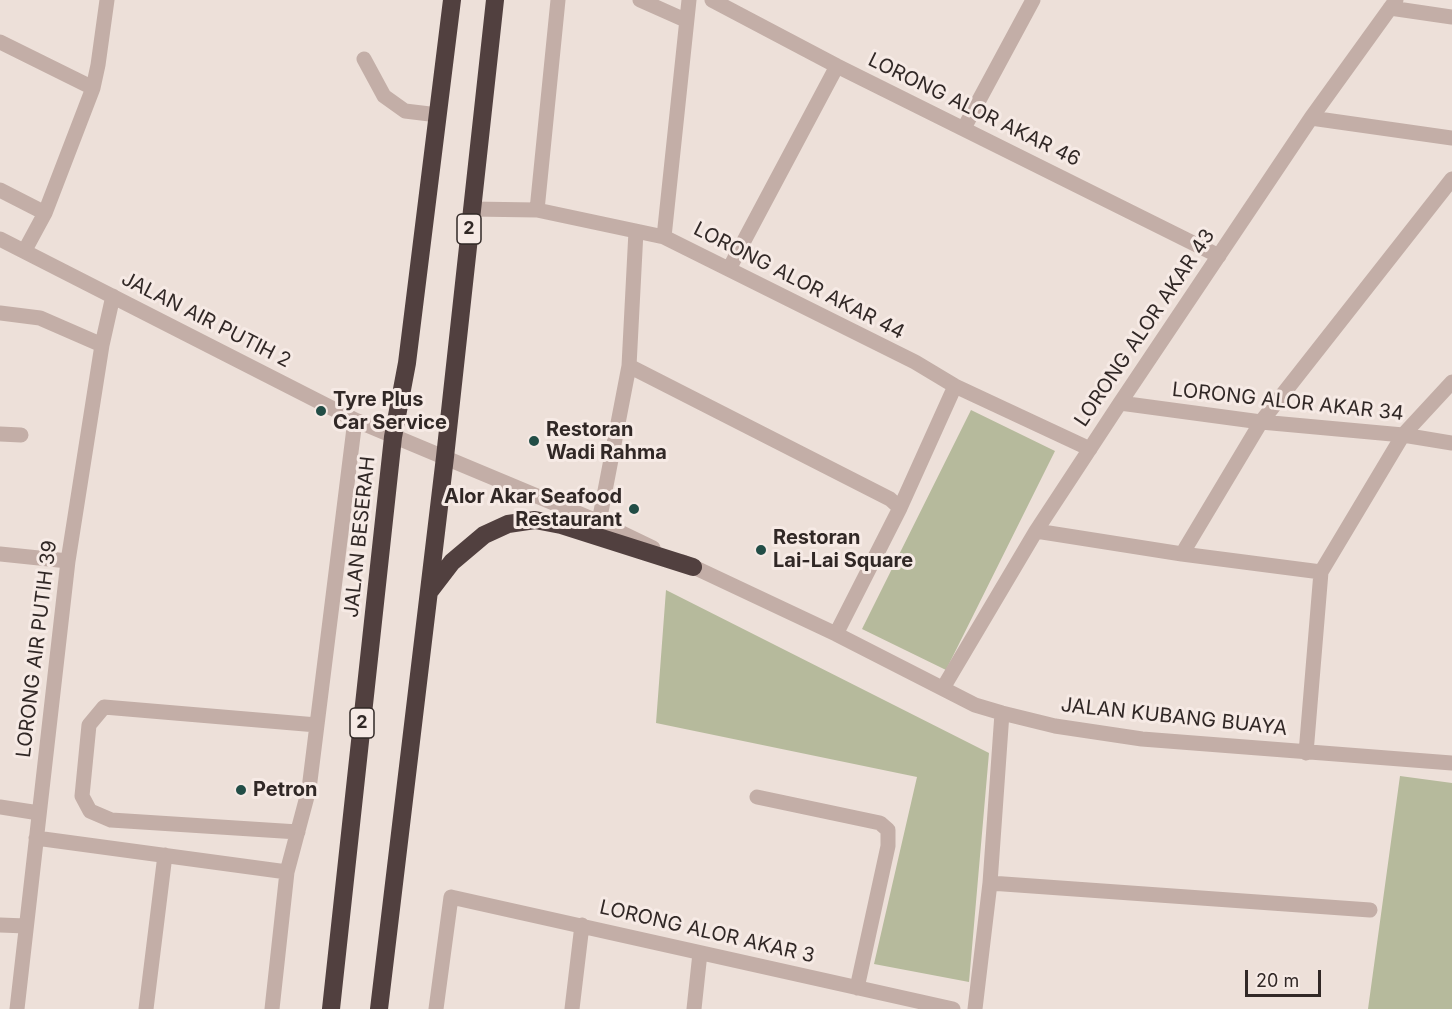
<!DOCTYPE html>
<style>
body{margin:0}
#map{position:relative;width:1452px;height:1009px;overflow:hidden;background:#ede0d9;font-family:Inter,sans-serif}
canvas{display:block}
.scale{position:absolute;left:1245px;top:970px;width:76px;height:27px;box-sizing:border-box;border:3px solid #312826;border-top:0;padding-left:8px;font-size:18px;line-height:21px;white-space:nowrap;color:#312826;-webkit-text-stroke:4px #f6eae5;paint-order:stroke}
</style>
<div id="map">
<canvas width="1452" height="1009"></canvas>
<div class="scale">20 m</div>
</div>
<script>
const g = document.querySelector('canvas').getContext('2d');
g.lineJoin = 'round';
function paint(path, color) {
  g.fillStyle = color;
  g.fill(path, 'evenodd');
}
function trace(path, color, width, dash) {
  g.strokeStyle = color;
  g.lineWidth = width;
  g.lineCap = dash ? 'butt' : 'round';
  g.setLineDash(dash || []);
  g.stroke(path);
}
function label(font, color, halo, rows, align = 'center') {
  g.font = font + ' Inter,sans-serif';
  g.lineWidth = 6;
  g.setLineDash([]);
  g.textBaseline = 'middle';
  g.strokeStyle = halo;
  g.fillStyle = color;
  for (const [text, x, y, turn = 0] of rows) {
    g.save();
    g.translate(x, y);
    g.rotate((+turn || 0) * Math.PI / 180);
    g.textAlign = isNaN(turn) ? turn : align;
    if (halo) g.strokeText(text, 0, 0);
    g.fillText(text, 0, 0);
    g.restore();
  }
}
paint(new Path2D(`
 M971,410l84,41 -109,219 -84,-41z
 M666,590l323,163 -20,229 -95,-18 43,-187 -261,-54z
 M1400,776l52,7v226h-84z`), '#b6ba9c');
trace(new Path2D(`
 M640,0l45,20
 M712,0l125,66 382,190
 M1390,8l62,9
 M0,42l93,46
 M364,59l20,37 21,15 33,4
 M1311,118l141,20
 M964,128l69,-128
 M0,190l45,23
 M471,209l66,1 127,27 251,125 40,24 135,63
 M537,210l21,-210
 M664,237l25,-237
 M0,239l355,181 244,102 54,26
 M25,250l20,-37 48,-125 5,-23 9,-65
 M729,269l108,-203
 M0,313l40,5 62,27
 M629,366l261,133 10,9
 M1120,403l141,19 142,13 49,8
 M0,434l21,1
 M599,522l30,-156 7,-135
 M1036,531l146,23 139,18
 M0,554l68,7
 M1182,554l79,-132 191,-243
 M683,562l153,72 139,71 27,8 53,13 87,13 310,24
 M836,634l64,-126 55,-122
 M943,688l93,-157 84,-128 191,-285 85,-118
 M1306,753l15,-181 82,-137 49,-53
 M757,797l123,26 8,7v16l-31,142
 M0,807l39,6
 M298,832l-187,-12 -21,-9 -8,-15 7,-71 15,-18 213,18
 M36,838l251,34
 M990,883l380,27
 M0,925l26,1
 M17,1009l51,-448 34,-216 11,-49
 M146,1009l19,-154
 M272,1009l15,-137 22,-83 46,-369
 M436,1009l15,-112 502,112
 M572,1009l10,-84
 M694,1009l6,-56
 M975,1009l15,-126 12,-170`), '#c3aea7', 15);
trace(new Path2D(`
 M429,592l23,-30 32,-27 24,-11 27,-4 26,5 132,42
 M331,1009l62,-572 14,-74 45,-363
 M379,1009l66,-552 50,-457`), '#51403f', 18);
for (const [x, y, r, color] of [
 [321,411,6,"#224d46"],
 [534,441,6,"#224d46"],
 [634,509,6,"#224d46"],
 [761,550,6,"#224d46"],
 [241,790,6,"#224d46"]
]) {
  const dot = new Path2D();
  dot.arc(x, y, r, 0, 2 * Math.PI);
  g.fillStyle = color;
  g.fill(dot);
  trace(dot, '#f6eae5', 2);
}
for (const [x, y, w] of [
 [469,229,24],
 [362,723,24]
]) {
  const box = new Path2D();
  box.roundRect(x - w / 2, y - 15, w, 30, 4.5);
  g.fillStyle = '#f6eae5';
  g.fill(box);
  trace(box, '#312826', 1.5);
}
label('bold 18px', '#312826', null, [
 ["2",469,229],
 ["2",362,723]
]);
label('20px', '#312826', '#f6eae5', [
 ["LORONG ALOR AKAR 46",974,110,26],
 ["LORONG ALOR AKAR 44",799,281,27],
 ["JALAN AIR PUTIH 2",206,320,27],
 ["LORONG ALOR AKAR 43",1145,328,-56],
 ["LORONG ALOR AKAR 34",1288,402,6],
 ["JALAN BESERAH",360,537,-84],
 ["LORONG AIR PUTIH 39",37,649,-83],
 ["JALAN KUBANG BUAYA",1174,717,6],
 ["LORONG ALOR AKAR 3",707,932,13]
]);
label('bold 20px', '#312826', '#f6eae5', [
 ["Tyre Plus",333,400],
 ["Car Service",333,423],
 ["Restoran",546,430],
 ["Wadi Rahma",546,453],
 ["Alor Akar Seafood",622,497,"right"],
 ["Restaurant",622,520,"right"],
 ["Restoran",773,538],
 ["Lai-Lai Square",773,561],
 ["Petron",253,790]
], 'left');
</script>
